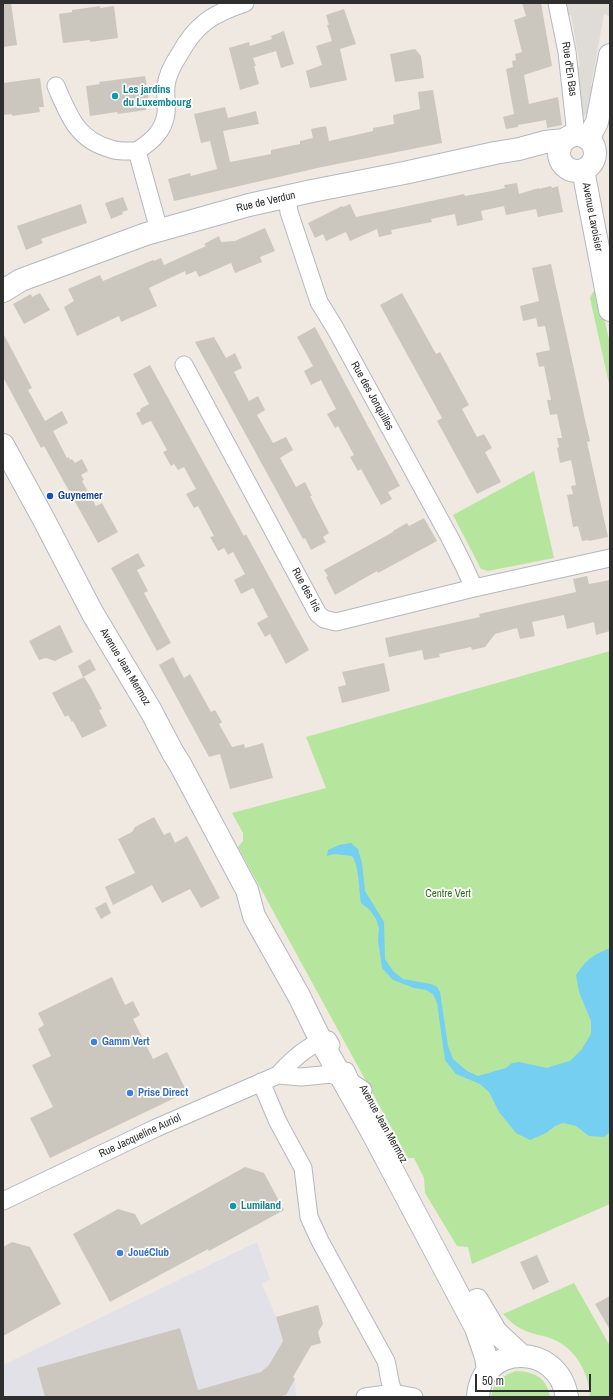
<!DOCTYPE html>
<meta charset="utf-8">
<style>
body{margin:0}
#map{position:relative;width:613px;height:1400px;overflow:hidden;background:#efe9e1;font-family:"Archivo Narrow",sans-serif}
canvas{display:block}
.frame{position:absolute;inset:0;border:4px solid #2e2e2e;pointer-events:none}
.scale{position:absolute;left:475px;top:1374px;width:116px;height:18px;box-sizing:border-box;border:2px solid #2e2e2e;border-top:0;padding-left:5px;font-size:12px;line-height:14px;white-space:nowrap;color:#2e2e2e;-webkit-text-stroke:3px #fff;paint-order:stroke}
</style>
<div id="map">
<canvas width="613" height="1400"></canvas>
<div class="frame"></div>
<div class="scale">50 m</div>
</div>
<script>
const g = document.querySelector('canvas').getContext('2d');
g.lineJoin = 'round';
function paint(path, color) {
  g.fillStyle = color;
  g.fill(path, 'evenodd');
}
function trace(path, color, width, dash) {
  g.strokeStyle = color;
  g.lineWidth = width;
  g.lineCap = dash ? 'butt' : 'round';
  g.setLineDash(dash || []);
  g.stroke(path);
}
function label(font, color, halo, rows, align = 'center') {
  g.font = font + ' "Archivo Narrow",sans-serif';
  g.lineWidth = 3.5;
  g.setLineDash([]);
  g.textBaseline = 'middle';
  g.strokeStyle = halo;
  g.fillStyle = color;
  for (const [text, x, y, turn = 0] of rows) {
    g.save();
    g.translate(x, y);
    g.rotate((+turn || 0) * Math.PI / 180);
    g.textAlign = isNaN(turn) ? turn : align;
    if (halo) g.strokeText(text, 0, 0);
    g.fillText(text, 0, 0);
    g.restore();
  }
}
paint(new Path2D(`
 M257,1242l13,37 -8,5 14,33 17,60 2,2 1,18h-293v-32z`), '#e3e1e8');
paint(new Path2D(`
 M598,291l12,53v44l-20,-90 3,-6z
 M534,471l20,87 -66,13 -7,-2 -28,-54z
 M610,651v553l-138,60 -4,-17 -11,-1 -32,-53 -1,-15 -10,-20h-6l-170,-311 5,-6v-8l-11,-20 94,-25 -20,-51z
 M574,1283l36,63v51h-20c-1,-22 -12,-45 -33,-56 -11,-6 -26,-6 -37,-13 -7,-3 -12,-9 -17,-14z
 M516,1371c18,1 31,6 34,26h-59c2,-15 12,-22 25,-26z`), '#b6e59e');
paint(new Path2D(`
 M563,3h47l-1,13 -5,-2 -13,72h5l-6,23 -8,9 -7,-51 5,-1 -9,-51h-4z`), '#dfdcd8');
paint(new Path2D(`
 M351,843l7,6 4,14 3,28 19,31 1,37 8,12 10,8 28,5 6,3 3,5 8,54 5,13 14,12 11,5 28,-8 6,-5 7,-1 28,6 9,-3 14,-4 12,-12 9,-15v-13l-12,-29 -3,-17c11,-16 15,-19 34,-27v184l-6,5 -15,-1 -13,-10 -13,-3 -8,3 -9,7 -16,7 -14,-7 -17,-21 -10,-20 -9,-8 -24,-10 -11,-14 -8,-57 -4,-9 -7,-4 -12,-2 -21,-8 -11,-12 -4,-28 1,-12 -3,-9 -6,-9 -9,-7c-2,-12 -2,-39 -9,-47l-18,-2 -7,2 1,-6 11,-5z`), '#75cff0');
paint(new Path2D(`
 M3,3h8l6,42 -14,2z
 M522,3h19l11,63 -28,9 5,29 29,-7 4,28 -15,3 -1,-8 -28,5v2l-12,2 -3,-12 11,-3 -8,-45 7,-2 -1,-6 4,-1 -1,-6 7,-2 -8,-32 12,-4z
 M100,6v2l14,-2 4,32 -28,4v-2l-27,3 -4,-29 13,-2v-2z
 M344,9l12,35 -16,5 7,31 -37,8 -4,-17 16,-6 -6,-19 16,-5 -5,-16h2l-3,-10z
 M284,31l10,33 -13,4 -5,-17 -23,7 3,8h-2l5,18 -19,6 -11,-42 20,-6 1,4 22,-7 -1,-3z
 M415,49l6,7 3,22 -29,4 -5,-28z
 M145,76l4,25 -5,1 2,8 -28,4 -1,-2 -27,4 -4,-30 14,-2 -1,-2z
 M40,78l4,29h-5l1,5 -28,4v-2l-9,1v-32z
 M433,90l9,53 -120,24 -148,34 -6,-22 22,-6 1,3 26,-7 -7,-28 -9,2 -7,-29 31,-7 3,11 28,-7 3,13 -36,7 7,31 41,-8v-4l29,-6v-3l13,-3 -2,-9 15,-3 3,15 44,-10v-3l21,-4 -1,-9 27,-6 -2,-17z
 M517,183l2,11 20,-6v1l12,-3 1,2 6,-2 5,26 -25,5 -2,-8 -30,6 -2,-9 -23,5 2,9 -26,6 -2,-12 -24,5 1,3 -41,8 1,4 -13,3 -2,-8 -27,12 -4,-9 -20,9 -3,-7 -8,4 -7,-15 34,-17 1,1 7,-3 6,13 108,-23 1,2 27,-5 13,-3 -1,-3z
 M123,197l5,13 -6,2 1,2 -12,5 -6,-16z
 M81,204l6,19 -46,16 2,4 -17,7 -9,-24z
 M265,228l10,23 -15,6 2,5 -27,11 -4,-10 -32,14 -3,-6 -10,4 -1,-4 -36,17 8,18 -36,16 -2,-6 -42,20 -13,-29 10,-6 -6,-12 32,-14 3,6 50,-21 1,1 7,-3 3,7 42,-19 -2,-2 15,-8 2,6 14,-1z
 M551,264l35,160 4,17 -3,1 21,95 -19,4 -1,-1 -6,1 -4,-15 -5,1 -6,-32 6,-1 -2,-8 5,-1 -5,-25 -11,3 -3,-15 2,-1 -2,-9h5l-5,-24 -7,1 -3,-15h4l-7,-34 -5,1 -3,-14 14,-3 -5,-24 -7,1 -2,-9 -13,3 -3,-15 19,-5 -7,-33z
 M40,293l10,17 -26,14 -11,-20 18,-10 1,3z
 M402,293l34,61 4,-2 29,53 -7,4 15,28 7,-3 8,14 -7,4 16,30 -24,12 -40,-73 5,-3 -62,-113z
 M315,327l85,159 -12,6 4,7 -11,6 -20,-36 -3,2 -8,-14 4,-2 -16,-29 -3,2 -8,-14 9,-5 -15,-29 -10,5 -7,-14 9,-5 -16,-29z
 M3,333l29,55 -4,2 17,31 17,-10 6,12 -15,8 14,27 2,-1 1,3 2,-1 3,4 7,-4 6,12 -7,4 3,5 -2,1 14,25 6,-3 16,29 -20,11 -54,-97 -3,2 -38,-71z
 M214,337l12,21 9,-5 7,15 -8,4 15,29 9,-5 7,14 -8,5 16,28 13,-6 7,13 -13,8 16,29 9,-5 7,14h-2l19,37 -6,4 3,5 -15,8 -6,-12 -2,1 -108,-197z
 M150,365l94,171 2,-2 63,116 -23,14 -16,-30 -5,3 -8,-14 11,-6 -15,-29 -12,6 -7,-14 11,-6 -12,-22 -5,3 -4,-7 -6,3 -8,-14 4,-1 -16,-30 -4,2 -8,-14 10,-5 -12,-22 -6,3 -4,-6 -3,2 -8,-14 4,-2 -16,-29 -9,4 -6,-12 5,-2 -1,-2 9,-5 -16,-30z
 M424,518l13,23 -59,32 -1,-2 -42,24 -9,-18 2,-1 -4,-6 69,-38v-1l14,-8 2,3z
 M138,553l7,13 -8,4 11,21 -4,2 27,50 -14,8 -46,-83z
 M587,576l2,8 21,-4v51l-14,4 -2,-13 -27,7 -3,-14 -32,7 3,14 -15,3 -3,-11 -22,6 -10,13 -13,3 -1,-3 -32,7 1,3 -16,3 -2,-10 -33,7 -4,-19 95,-21 -1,-3 97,-22 -3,-13z
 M60,625l13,27 -18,9 -9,-3 -7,2 -10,-19z
 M173,657l11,21 6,-4 21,38 4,-2 7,12 -3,2 13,23 12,-3 1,4 18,-5 10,35 -43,11 -10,-35 -11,3 -50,-92z
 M90,659l6,11 -13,7 -5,-11z
 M384,663l6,28 -48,12 -4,-16 8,-2 -4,-13z
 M84,677l6,9 12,23 -3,1 8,16 -25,12 -9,-17 -1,1 -4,-7 -3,2 -13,-24z
 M154,817l10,18 6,-3 5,11 12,-7 33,62 -19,10 -11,-19 -28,14 -10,-18 -39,20 -8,-18 30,-14 -17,-34 14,-7 3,-5z
 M106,902l5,11 -10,6 -6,-11z
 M112,977l13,28 8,-4 7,14 -7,4 20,40 14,-7 20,40 -137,66 -20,-40 23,-11 -21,-42 19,-9 -13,-27 6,-4 -6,-12z
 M245,1167l19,6 20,37 -75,41 -1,-2 -98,53 -37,-68 45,-25 17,5 6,11z
 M12,1242l18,5 31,57 -58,32v-89z
 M537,1255l12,27 -16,8 -13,-28z
 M610,1296v34l-15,-26z
 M318,1305l5,19 -5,8 3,11 -10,3 -18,31 2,2 -9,16 -9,2h-232l-8,-29 143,-40 18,62 63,-18 8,-7 14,-24 -7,-24z`), '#cbc7bf');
const street = new Path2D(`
 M557,3l10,49 9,83
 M56,86c13,30 21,54 55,63 8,3 18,2 26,2l22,79
 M137,151c15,-10 26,-19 29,-37 1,-9 -1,-19 0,-28 1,-10 7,-22 13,-31 17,-31 33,-41 66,-52
 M287,197l2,15 30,90 16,26 115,210 14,28 10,22
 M184,365l134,249 6,5 12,3 138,-34 136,-30
 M346,1071l5,11 12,8
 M278,1075l23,2 31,-3 11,6
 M261,1082l17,40 25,46 6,49 11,24 66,120c3,11 3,23 8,32
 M3,1201l153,-73 122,-53c11,-12 32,-33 50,-35l3,5
 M365,1397l29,-4 20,4`);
const secondary = new Path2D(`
 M559 153a18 18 0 1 1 36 0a18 18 0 1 1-36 0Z
 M588,139l9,-17 13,-67
 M583,170l27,140
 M3,291l18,-11 125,-46 103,-29 63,-14 92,-18 91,-20 24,-4 26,-7 19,-2
 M3,445l40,73 50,96 58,97 22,42 7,11 67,126 7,26 45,80 22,45 50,89 105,198 10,29 2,14
 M477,1300l19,32 26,24
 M478,1397c3,-53 80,-56 89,0`);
trace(street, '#b4b7c1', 19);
trace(secondary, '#b4b7c1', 24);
trace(street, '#fff', 17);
trace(secondary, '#fff', 22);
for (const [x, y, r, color] of [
 [115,96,4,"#0f9aa8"],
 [50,496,4,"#1a4fb4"],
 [94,1042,4,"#3f7fe0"],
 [130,1093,4,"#3f7fe0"],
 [233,1206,4,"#0f9aa8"],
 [120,1253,4,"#3f7fe0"]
]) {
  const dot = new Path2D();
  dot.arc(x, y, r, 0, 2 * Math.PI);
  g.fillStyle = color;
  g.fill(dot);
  trace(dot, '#fff', 1.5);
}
label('11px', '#2e2e2e', '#fff', [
 ["Rue d'En Bas",569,69,82],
 ["Rue de Verdun",266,202,-13],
 ["Avenue Lavoisier",592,217,79],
 ["Rue des Jonquilles",372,396,61],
 ["Rue des Iris",306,590,61],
 ["Avenue Jean Mermoz",125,667,59],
 ["Avenue Jean Mermoz",383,1124,61],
 ["Rue Jacqueline Auriol",140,1136,-25]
]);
label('bold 11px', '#0d838f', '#fff', [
 ["Les jardins",123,90],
 ["du Luxembourg",123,103],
 ["Lumiland",241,1206]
], 'left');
label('bold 11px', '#164399', '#fff', [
 ["Guynemer",58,496]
], 'left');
label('11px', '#2c6e1b', '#fff', [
 ["Centre Vert",448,894]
]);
label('bold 11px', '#366cbe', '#fff', [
 ["Gamm Vert",102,1042],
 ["Prise Direct",138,1093],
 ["JouéClub",128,1253]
], 'left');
</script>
